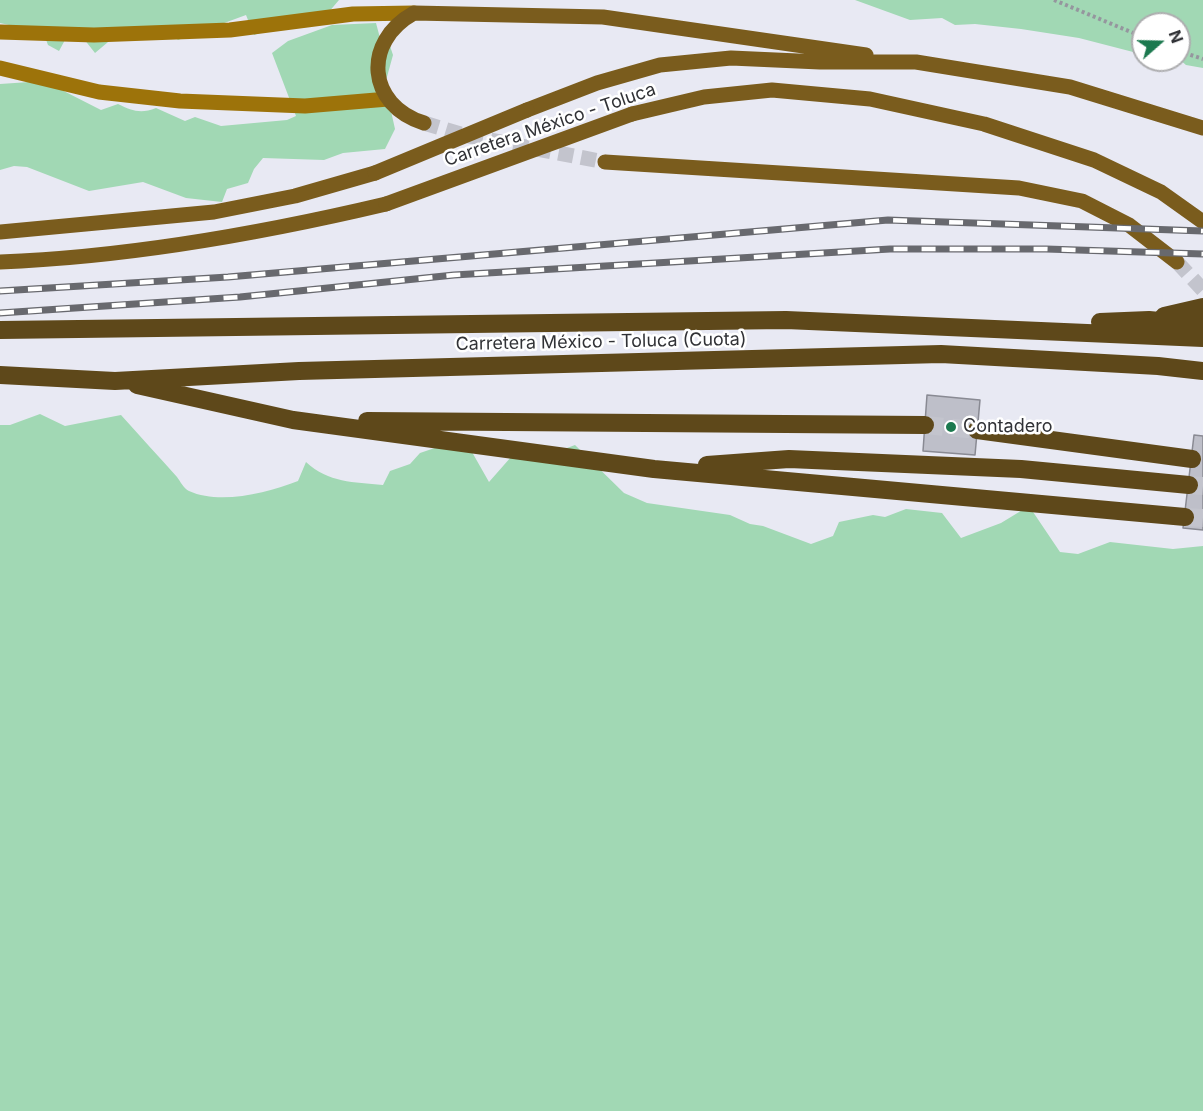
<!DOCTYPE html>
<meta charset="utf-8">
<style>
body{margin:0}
#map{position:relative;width:1203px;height:1111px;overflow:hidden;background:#e8e9f3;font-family:Inter,sans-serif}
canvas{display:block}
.north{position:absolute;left:1131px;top:12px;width:60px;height:60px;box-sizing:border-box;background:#fff;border:2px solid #adadaf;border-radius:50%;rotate:70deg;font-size:16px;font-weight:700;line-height:24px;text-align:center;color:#313236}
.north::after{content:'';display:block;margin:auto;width:21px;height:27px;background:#1c794f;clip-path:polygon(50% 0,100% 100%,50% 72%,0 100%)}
</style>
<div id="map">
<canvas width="1203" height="1111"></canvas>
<div class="north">N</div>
</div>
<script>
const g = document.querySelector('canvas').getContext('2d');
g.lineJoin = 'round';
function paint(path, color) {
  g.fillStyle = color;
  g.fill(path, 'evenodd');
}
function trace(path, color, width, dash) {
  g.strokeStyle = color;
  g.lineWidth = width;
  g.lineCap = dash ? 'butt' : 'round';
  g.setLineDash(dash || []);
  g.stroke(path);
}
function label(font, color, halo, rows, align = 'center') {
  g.font = font + ' Inter,sans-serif';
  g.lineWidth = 5;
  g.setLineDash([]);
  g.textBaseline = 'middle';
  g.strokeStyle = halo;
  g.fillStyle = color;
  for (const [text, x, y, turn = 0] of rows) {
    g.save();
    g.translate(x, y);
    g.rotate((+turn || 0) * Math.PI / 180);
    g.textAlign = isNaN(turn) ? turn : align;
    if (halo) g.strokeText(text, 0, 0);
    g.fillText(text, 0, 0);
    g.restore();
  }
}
paint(new Path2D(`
 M0,0h339l-17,20 -36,4 -32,11 -8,-20 -68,25 -12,-12 -52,9 -19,16 -15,-19 -15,6 -6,11 -11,-6 -7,-19 -23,1 -18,-4z
 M855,0h348v68l-17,-3 -7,-6v-35h-36v27l-6,2 -58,-15 -58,-9 -46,-5 -20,1 -13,-7 -32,2z
 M376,23l4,15 10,8 3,9 -8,29 10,45 -10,20 -42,4 -19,7 -61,-2 -9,11 -6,14 -21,6 -5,13 -36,-4 -43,-16 -54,9 -62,-24 -13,-1 -14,4v-86l44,-3 57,29 17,-6c14,7 23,10 38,4l29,13 10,-4 26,9 66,-6 9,-4 -24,-63 16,-12 44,-16z
 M40,414l25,12 56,-11c19,21 38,42 56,62 3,4 7,12 12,14 31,14 78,2 109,-10l8,-19c23,21 47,20 77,23l7,-14 20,-7 10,-11 44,-15 25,44 22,-25 24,3 40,-15 49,48 23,10 83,12 20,9 13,2 48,18 22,-8 6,-14 34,-7 12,2 21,-8 36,4 19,25 40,-15 28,-17 31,46 18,2 32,-12 63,7 30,-3v565h-1203v-686h10z`), '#a1d8b4');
const building = new Path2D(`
 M927,395l53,5 -5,55 -52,-4z
 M1194,435l9,1v94l-20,-2z`);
paint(building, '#bebfc9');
trace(building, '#898a93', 1.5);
trace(new Path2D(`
 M424,123l40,12 141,27
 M1177,262l26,28`), '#c3c4cd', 15, [15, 8]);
trace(new Path2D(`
 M925,425l52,5
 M1189,485l14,1
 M1185,517l18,1`), '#c3c4cd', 18, [18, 9]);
trace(new Path2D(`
 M1054,0l89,37
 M1179,51l24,8`), '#95969e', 4, [3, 3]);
trace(new Path2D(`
 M0,32l94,3 136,-5 123,-16 61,-1
 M0,68l99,24 81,9 125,5 83,-7`), '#9d730a', 15);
trace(new Path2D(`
 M527,110l70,-27 63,-18 71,-7 89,4h96l154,25 133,41
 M632,114l72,-17 68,-7 98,9 114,25 110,36 67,32 42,30
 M424,123c-57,-18 -62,-81 -10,-110l189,4 263,38
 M605,162l414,26 63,13 47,24 48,37
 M0,232l214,-20 81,-16 80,-23
 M0,262c130,-5 259,-28 386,-58`), '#7a5c1d', 15);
trace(new Path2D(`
 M1164,316l39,-9
 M1100,322l49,-2 54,5
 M0,330l786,-10 417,18
 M0,375l115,6 184,-10 642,-17 217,12 45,5
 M137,385l156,35 361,49 531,48
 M367,421l558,4
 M977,430l215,29
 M707,465l82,-6 232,10 168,16`), '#5e481a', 18);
const rail = new Path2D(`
 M0,291l228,-14 660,-57 315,11
 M0,313l240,-16 214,-22 436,-26h156l157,5`);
trace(rail, '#68696e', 7);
trace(rail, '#fff', 4.5, [14]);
trace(new Path2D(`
 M375,173l152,-63
 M386,204l246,-90`), '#7a5c1d', 15);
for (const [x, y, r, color] of [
 [951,427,6,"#1c794f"]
]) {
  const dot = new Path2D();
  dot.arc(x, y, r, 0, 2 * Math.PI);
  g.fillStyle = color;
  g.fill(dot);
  trace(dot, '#fff', 2);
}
label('18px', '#313236', '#fff', [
 ["Carretera México - Toluca",550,125,-19],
 ["Carretera México - Toluca (Cuota)",601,342,-1]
]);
label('18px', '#313236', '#fff', [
 ["Contadero",963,427]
], 'left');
</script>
